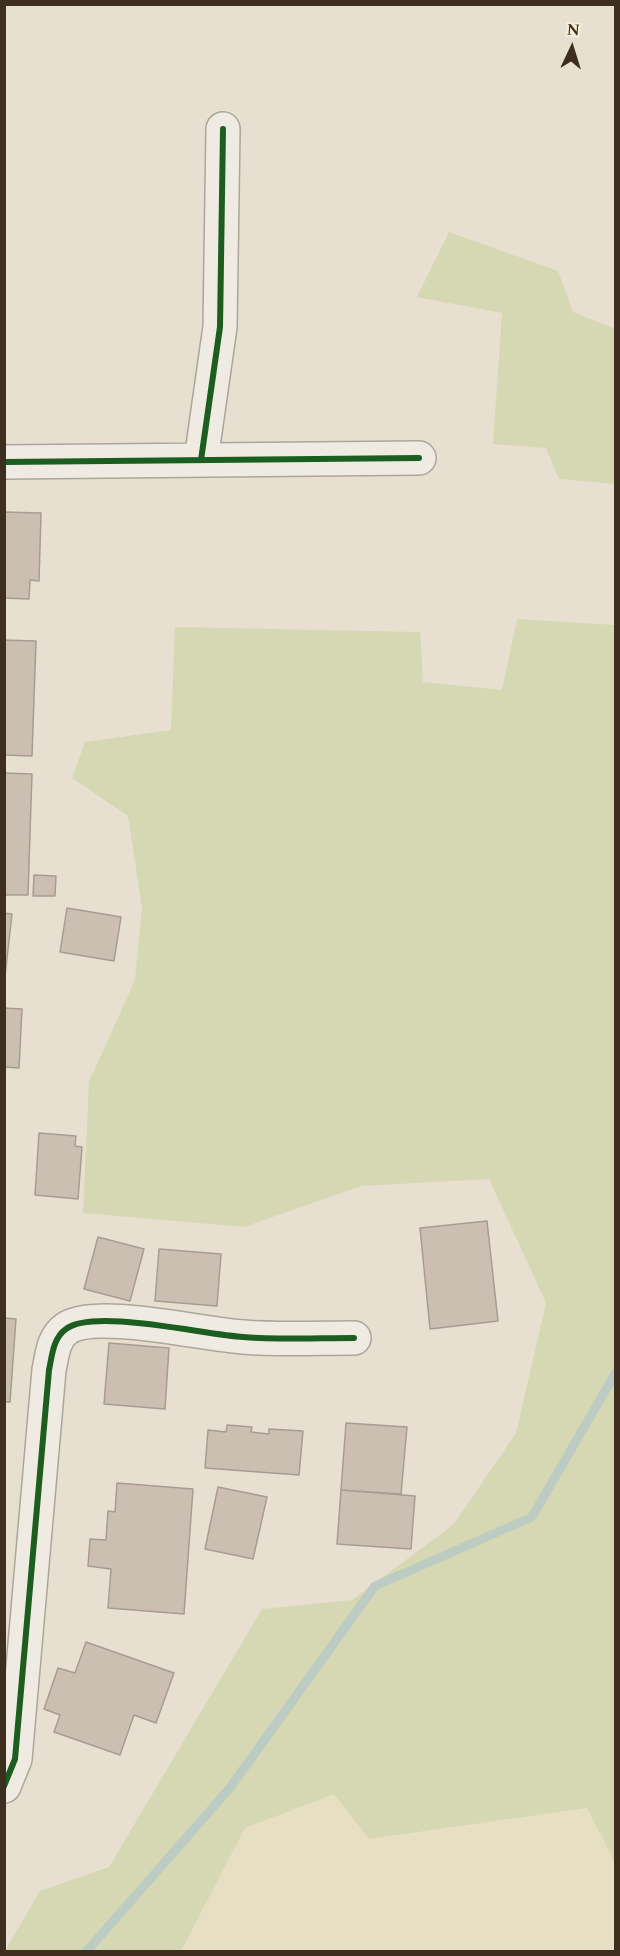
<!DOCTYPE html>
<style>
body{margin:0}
#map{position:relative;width:620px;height:1956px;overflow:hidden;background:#e7e0d1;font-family:Spectral,serif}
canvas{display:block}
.frame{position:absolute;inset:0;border:6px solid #3d2e20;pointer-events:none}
.north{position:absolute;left:542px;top:18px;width:60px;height:60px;-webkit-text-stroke:4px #f7eed8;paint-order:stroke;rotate:4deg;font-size:16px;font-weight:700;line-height:24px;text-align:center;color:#3d2e20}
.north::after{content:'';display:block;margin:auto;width:21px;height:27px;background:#3d2e20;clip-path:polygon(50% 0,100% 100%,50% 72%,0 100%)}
</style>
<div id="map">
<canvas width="620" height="1956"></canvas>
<div class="frame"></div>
<div class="north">N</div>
</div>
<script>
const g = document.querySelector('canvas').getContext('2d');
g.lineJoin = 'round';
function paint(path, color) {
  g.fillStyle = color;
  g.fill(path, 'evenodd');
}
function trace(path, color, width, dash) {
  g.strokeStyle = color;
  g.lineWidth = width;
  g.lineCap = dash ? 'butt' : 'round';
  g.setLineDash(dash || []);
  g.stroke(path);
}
paint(new Path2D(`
 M334,1793l35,46 218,-31 28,54v89l-434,1 64,-124z`), '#e6dfc2');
paint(new Path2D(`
 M449,232l109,39 15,41 42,17v155l-56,-5 -13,-31 -53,-4 9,-131 -85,-16z
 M517,619l98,6v1237l-28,-54 -218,31 -35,-45 -89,34 -64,123h-176l35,-60 69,-24 153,-258 90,-9 102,-76 62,-91 30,-130 -57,-124 -128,7 -117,41 -161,-14 6,-131 46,-102 7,-72 -14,-92 -56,-38 13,-36 86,-12 4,-103 245,5 3,50 79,8z`), '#d6d7b3');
trace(new Path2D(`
 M86,1952l143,-163 146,-203 157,-69 84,-145`), '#bcccc2', 9);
const building = new Path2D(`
 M4,512l37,1 -2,68 -9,-1 -1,19 -25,-1z
 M4,640l32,1 -4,115 -28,-1z
 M4,773l28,1 -4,121h-24z
 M34,875l22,1 -1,20h-22z
 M67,908l54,9 -7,44 -54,-9z
 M4,913l8,1 -8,71z
 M4,1008l18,1 -3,59 -15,-1z
 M39,1133l37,3 -1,10 7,1 -4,52 -43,-4z
 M487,1221l11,100 -68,8 -10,-101z
 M98,1237l46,12 -14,52 -46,-12z
 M159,1249l62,5 -4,52 -62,-5z
 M4,1318l12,1 -6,83h-6z
 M109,1343l60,5 -4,61 -61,-5z
 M346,1423l61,4 -6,67 -60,-4z
 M227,1425l25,2 -1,5 18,2v-5l34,2 -4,44 -94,-7 3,-38 18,2z
 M117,1483l76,6 -9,125 -76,-6 3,-39 -23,-3 2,-27 16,1 2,-29 7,1z
 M218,1487l49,10 -14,62 -48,-10z
 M341,1490l74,6 -4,53 -74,-5z
 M86,1642l88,31 -18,50 -22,-8 -14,40 -66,-23 6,-17 -16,-6 14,-41 17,5z`);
paint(building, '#cbbfb2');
trace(building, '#a89c90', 1.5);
const minor = new Path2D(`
 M201,460l19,-133 3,-198
 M4,462l415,-4
 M4,1786l11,-27 34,-389c3,-14 4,-32 17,-41 28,-21 139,6 177,8 37,3 75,1 111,1`);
trace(minor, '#ada599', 36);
trace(minor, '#efebe3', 33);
trace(new Path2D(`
 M201,460l19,-133 3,-198
 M4,462l415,-4
 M4,1786l11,-27 34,-389c3,-14 4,-32 17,-41 28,-21 139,6 177,8 37,3 75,1 111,1`), '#1b5e20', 6);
</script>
